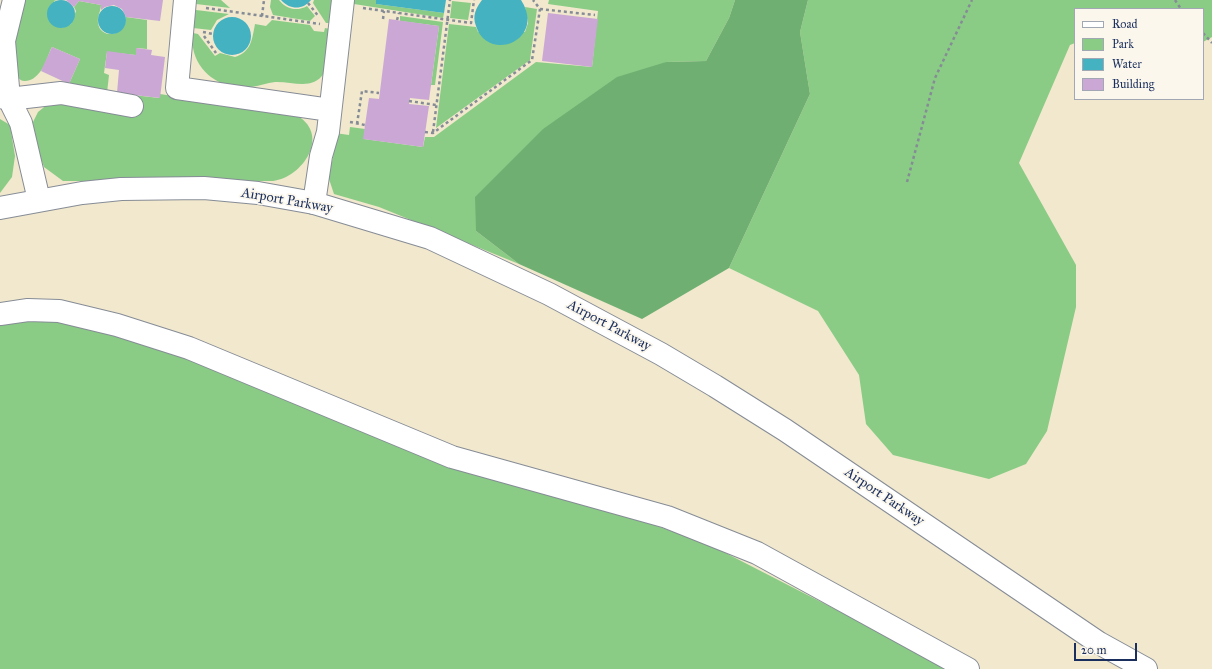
<!DOCTYPE html>
<style>
body{margin:0}
#map{position:relative;width:1212px;height:669px;overflow:hidden;background:#f1e8cd;font-family:"IM FELL Great Primer",serif}
canvas{display:block}
.legend{position:absolute;left:1074px;top:8px;width:130px;height:92px;box-sizing:border-box;background:#fbf7ec;border:1px solid #a1a7b3;margin:0;padding:5px 7px;list-style:none;font-size:12px;color:#1b2f5e}
.legend li{display:flex;align-items:center;gap:8px;height:20px}
.legend b{width:20px;border:1px solid #a1a7b3}
.scale{position:absolute;left:1074px;top:643px;width:63px;height:18px;box-sizing:border-box;border:2px solid #1b2f5e;border-top:0;padding-left:5px;font-size:12px;line-height:14px;white-space:nowrap;color:#1b2f5e;-webkit-text-stroke:3px #fbf7ec;paint-order:stroke}
</style>
<div id="map">
<canvas width="1212" height="669"></canvas>
<ul class="legend">
<li><b style="height:5px;background:#fff"></b>Road</li>
<li><b style="height:11px;background:#8acc85"></b>Park</li>
<li><b style="height:11px;background:#44b2c1"></b>Water</li>
<li><b style="height:11px;background:#caa7d4"></b>Building</li>
</ul>
<div class="scale">20 m</div>
</div>
<script>
const g = document.querySelector('canvas').getContext('2d');
g.lineJoin = 'round';
function paint(path, color) {
  g.fillStyle = color;
  g.fill(path, 'evenodd');
}
function trace(path, color, width, dash) {
  g.strokeStyle = color;
  g.lineWidth = width;
  g.lineCap = dash ? 'butt' : 'round';
  g.setLineDash(dash || []);
  g.stroke(path);
}
function label(font, color, halo, rows, align = 'center') {
  g.font = font + ' "IM FELL Great Primer",serif';
  g.lineWidth = 3.5;
  g.setLineDash([]);
  g.textBaseline = 'middle';
  g.strokeStyle = halo;
  g.fillStyle = color;
  for (const [text, x, y, turn = 0] of rows) {
    g.save();
    g.translate(x, y);
    g.rotate((+turn || 0) * Math.PI / 180);
    g.textAlign = isNaN(turn) ? turn : align;
    if (halo) g.strokeText(text, 0, 0);
    g.fillText(text, 0, 0);
    g.restore();
  }
}
paint(new Path2D(`
 M23,0h34l-3,1 8,27 9,-4 5,-13 -2,-4 5,-6 22,4c0,6 -4,11 -3,18 2,17 29,14 28,-6l21,3v29l-10,-1 -1,7 -29,-3 -3,21 5,2 -2,18 -38,-9 11,-25 -28,-12c-4,7 -6,18 -12,25 -4,5 -9,9 -15,9 -20,1 -5,-69 -2,-81z
 M197,0h24l9,8 -34,-4z
 M271,0h8c7,9 18,12 28,6l8,10 -5,5 -37,-6 -3,-8z
 M314,0h18l-2,23h-4l-13,-20z
 M354,0h22v4l68,9 -1,5 -89,-14z
 M549,0h186l-6,18 -23,43 -40,1 -190,169 43,33 -140,-57 -45,-13 -6,-18 5,-18 2,-25 14,2 1,-8 15,2 -1,10 59,8 2,-10h9l102,-75 56,5 6,-56 -50,-7z
 M808,0h404v37l-9,5v-33h-128v34l-5,2 -51,118 57,102v42l-29,124 -21,33 -37,15 -96,-24 -27,-31 -7,-49 -41,-64 -89,-43 81,-174 -10,-62z
 M452,1l19,2 -3,17 -18,-2z
 M525,7l12,2 -7,51 -94,68 13,-104 27,3 2,5h47l3,-9z
 M196,10l33,4 -12,6 -6,10 -18,-2z
 M400,16l43,6 -8,63h-4l8,-59 -39,-5z
 M272,20l38,5 4,6 10,1 1,-4 5,1 -6,44c-11,18 -32,8 -49,9 -8,1 -16,4 -24,5 -26,4 -53,-12 -58,-39 -1,-5 0,-11 0,-15l5,1 17,22 5,-3 15,4c16,-5 17,-17 20,-33l11,2z
 M160,94l138,22c32,20 5,61 -25,65h-210l-19,-14 -9,-24 -2,-21 5,-10 10,-8 90,-4 -5,-5 26,3z
 M0,119l10,6 5,31 -3,21 -12,16z
 M50,318l85,21 575,206 195,100 41,24h-946v-344z`), '#8acc85');
paint(new Path2D(`
 M735,0h73l-8,32 10,62 -81,174 -87,51 -123,-55 -43,-33 -1,-34 68,-68 74,-52 49,-15 40,-1 23,-43z`), '#6fb072');
paint(new Path2D(`
 M47 14a14 14 0 1 1 28 0a14 14 0 1 1-28 0Z
 M281,0h30c-8,10 -21,10 -30,0z
 M376,0h70l-2,13 -68,-9z
 M482,0h39c26,40 -33,64 -45,26 -4,-10 0,-18 6,-26z
 M98 20a14 14 0 1 1 28 0a14 14 0 1 1-28 0Z
 M213 36a19 19 0 1 1 38 0a19 19 0 1 1-38 0Z`), '#44b2c1');
paint(new Path2D(`
 M66,0h97l-3,21 -34,-4 -4,-8 -8,-4 -9,2 -4,3v-5l-22,-4 -5,6z
 M548,13l50,6 -6,48 -50,-6z
 M389,19l50,7 -10,74 -19,-2 -1,6 20,2 -6,41 -60,-8 6,-41 10,1z
 M52,47l28,12 -11,25 -28,-13z
 M136,48l16,2 -1,5 14,2 -5,41 -43,-5 2,-23 -14,-2 2,-17 29,4z`), '#caa7d4');
const minor = new Path2D(`
 M14,0l-10,41 5,58 12,24 18,77
 M185,0l-8,88 153,22
 M0,97l9,2 52,-6 71,13
 M314,203l7,-47 7,-24 15,-132
 M0,314l28,-4 31,1 58,14 72,23 263,109 215,60 90,36 211,116`);
const major = new Path2D(`
 M0,208l82,-15 39,-4 83,-1 54,5 56,10 116,35 119,56 112,60 54,32 70,44 314,213 47,26`);
trace(minor, '#868c96', 24);
trace(major, '#868c96', 24);
trace(new Path2D(`
 M1175,0l6,9
 M308,3l11,14
 M206,8l114,16
 M363,8l108,15 3,-23
 M540,9l55,6
 M262,16l2,-16
 M383,19l1,-8
 M397,20l2,-7
 M203,32l10,2
 M1203,33l9,10
 M204,36l12,17
 M409,101l27,4
 M350,122l15,3
 M357,124l5,-33 17,2
 M425,132l8,1 99,-73 8,-51 -7,-9
 M433,132l17,-132
 M907,182l28,-104 37,-78`), '#868c96', 2.5, [3, 3]);
trace(minor, '#fff', 22);
trace(major, '#fff', 22);
label('14px', '#1b2f5e', '#fbf7ec', [
 ["Airport Parkway",287,201,10],
 ["Airport Parkway",609,326,28],
 ["Airport Parkway",884,497,34]
]);
</script>
